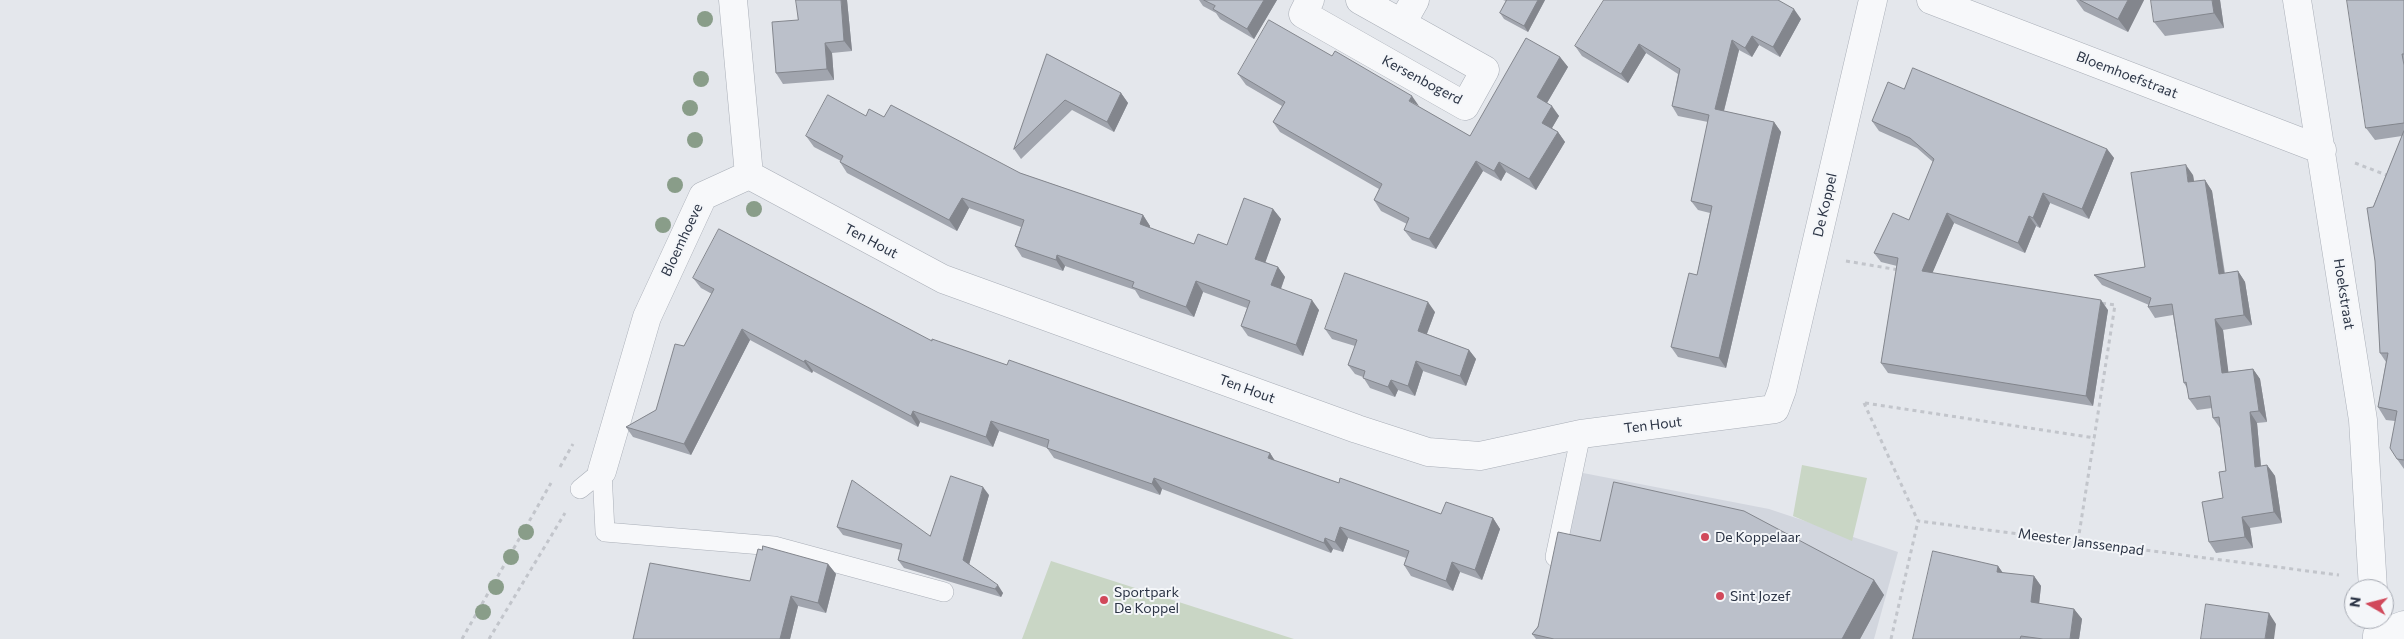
<!DOCTYPE html>
<style>
body{margin:0}
#map{position:relative;width:2404px;height:639px;overflow:hidden;background:#e4e7ec;font-family:Commissioner,sans-serif}
canvas{display:block}
.north{position:absolute;left:2344px;top:579px;width:50px;height:50px;box-sizing:border-box;background:#f4f6f9;border:1px solid #a4a8b1;border-radius:50%;rotate:278deg;font-size:14px;font-weight:700;line-height:20px;text-align:center;color:#2b3445}
.north::after{content:'';display:block;margin:auto;width:18px;height:22px;background:#d1495b;clip-path:polygon(50% 0,100% 100%,50% 72%,0 100%)}
</style>
<div id="map">
<canvas width="2404" height="639"></canvas>
<div class="north">N</div>
</div>
<script>
const g = document.querySelector('canvas').getContext('2d');
g.lineJoin = 'round';
function paint(path, color) {
  g.fillStyle = color;
  g.fill(path, 'evenodd');
}
function trace(path, color, width, dash) {
  g.strokeStyle = color;
  g.lineWidth = width;
  g.lineCap = dash ? 'butt' : 'round';
  g.setLineDash(dash || []);
  g.stroke(path);
}
function label(font, color, halo, rows, align = 'center') {
  g.font = font + ' Commissioner,sans-serif';
  g.lineWidth = 4;
  g.setLineDash([]);
  g.textBaseline = 'middle';
  g.strokeStyle = halo;
  g.fillStyle = color;
  for (const [text, x, y, turn = 0] of rows) {
    g.save();
    g.translate(x, y);
    g.rotate((+turn || 0) * Math.PI / 180);
    g.textAlign = isNaN(turn) ? turn : align;
    if (halo) g.strokeText(text, 0, 0);
    g.fillText(text, 0, 0);
    g.restore();
  }
}
paint(new Path2D(`
 M1583,473l186,36 129,43 -24,87h-331z`), '#d2d6de');
paint(new Path2D(`
 M1802,465l65,13 -15,63 -59,-25z
 M1051,561l243,78h-272z`), '#c9d6c5');
const service = new Path2D(`
 M580,489l22,-18 3,61 169,14 170,46
 M1555,557l26,-123`);
const minor = new Path2D(`
 M1310,0l-7,14 162,92 20,-36 -125,-70
 M1931,0l391,150
 M2297,0l66,420 10,169
 M1402,23l13,-23
 M749,175l194,104 414,150 71,23 52,4 101,-22 194,-25 7,-19 91,-390
 M602,471l45,-154 56,-121 46,-21 -16,-175`);
const tertiary = new Path2D(`
 M2377,639v-4l27,-10`);
trace(service, '#a9aeb7', 20);
trace(minor, '#a9aeb7', 29);
trace(tertiary, '#a9aeb7', 29);
trace(new Path2D(`
 M2355,163l34,13
 M1846,261l53,9
 M1864,403l54,118 421,54
 M1865,403l230,35
 M560,467l13,-23
 M2078,541l37,-236 -15,-2
 M462,639l89,-156
 M489,639l76,-126
 M1891,639l27,-118`), '#c2c5cb', 3, [4, 4]);
trace(service, '#f7f8fa', 19);
trace(minor, '#f7f8fa', 28);
trace(tertiary, '#f7f8fa', 28);
g.fillStyle = '#899d89';
for (const [x, y] of [
 [705,19],
 [701,79],
 [690,108],
 [695,140],
 [675,185],
 [754,209],
 [663,225],
 [526,532],
 [511,557],
 [496,587],
 [483,612]
]) {
  g.beginPath();
  g.arc(x, y, 8, 0, 2 * Math.PI);
  g.fill();
}
paint(new Path2D(`
 M847,0l5,51 -20,2 2,27 -51,4 -7,-11z
 M1199,0h78l-23,39 -34,-20 -4,-6 -13,-7z
 M1503,0h42l-17,32 -24,-13 -4,-6 6,-12z
 M2076,0h68l-16,32 -44,-21z
 M2220,0l4,28 -59,8 -11,-14z
 M2404,0v469l-7,-10 -2,-38 -9,-1 -8,-13 8,-45 -6,-9 -7,-146 29,-71 -27,4 -9,-12z
 M1801,19l-21,38 -21,-12 -7,12 -13,-7 -15,61 50,11 7,10 -55,236 -48,-11 -7,-10 26,-72 13,-62 -12,-3 -7,-9 17,-79 -30,-6 -6,-10 6,-32 -32,-21 -18,30 -46,-27 -7,-10z
 M1047,54l74,39 7,10 -14,29 -42,-22 -51,49 -7,-10z
 M1560,57l8,10 -21,36 12,13 -7,12 6,4 7,10 -29,48 -30,-18 -5,9 -18,-10 -47,78 -24,-9 -8,-10 3,-6 -26,-13 -7,-11 5,-11 -99,-57 -7,-10 9,-16 -36,-21 -8,-11 181,33 51,29z
 M1904,89l203,60 7,9 -25,61 -39,-16 -10,25 -4,-2 -11,27 -71,-30 -22,50 176,37 -15,96 -205,-33 -7,-10 16,-97 -16,-4 -7,-9 35,-33 24,-58 -16,-14 -38,-17 -7,-10z
 M866,116l18,1 136,56 123,42 7,11v2l44,16 33,1 46,-36 8,10 -16,43 13,5 7,10 -4,12 38,21 -16,46 -55,-20 -7,-10 6,-18 -44,-16 -9,25 -54,-19 -5,-8 -70,-24 -2,5 -41,-14 -7,-11 6,-19 -52,-19 -12,23 -110,-58 -7,-11 1,-1 -27,-14 -8,-11z
 M2193,175l1,7 11,-2 7,11 13,82 13,-2 7,11 7,43 -29,5 5,42 25,-3 7,10 7,43 -10,1 4,43 6,-1 8,11 7,47 -32,5 3,20 -37,5 -7,-11 14,-44 3,-27 -6,-43 -7,-10 -1,-10 -15,2 -8,-11 -2,-11 -3,-5 -11,-68 -18,3 -7,-11 1,-2 -47,-20 -8,-10 51,-8z
 M693,278l239,63 75,24 263,88 5,8 64,22 102,31 52,4 7,11 -18,51 -22,-8 -7,19 -42,-15 -7,-11 2,-7 -58,-20 -5,14 -10,-3 -2,4 -169,-64 -2,6 -106,-37 -7,-10 -48,-17 -6,16 -73,-25 -2,5 -105,-56 -1,2 -62,-33 -59,115 -58,-18 -7,-10 30,-17 28,-64 28,-52 -11,-6z
 M1435,312l-8,22 42,16 7,9 -10,27 -43,-15 -8,25 -17,-6 -3,7 -25,-9 -7,-11 -8,-3 -7,-9 7,-19 -23,-7 -7,-10z
 M989,495l-20,70 34,28 -2,4 -97,-29 -6,-8 3,-10 -58,-15 -6,-8 93,9z
 M1600,541l274,39 10,15 -24,44h-324l-4,-5z
 M828,564l8,10 -10,39 -28,-7 -8,33h-157l117,-58z
 M1998,566l5,7 31,3 7,10 -2,18 35,5 8,10 -3,20h-166z`), '#a1a5ae');
paint(new Path2D(`
 M841,0h6l5,51 -8,-10z
 M1264,0h13l-23,39 -7,-10z
 M1538,0h7l-17,32 -4,-6z
 M2128,0h16l-16,32 -10,-13z
 M2212,0h8l4,28 -10,-15z
 M1794,9l7,10 -21,38 -7,-10z
 M1752,36l7,9 -7,12 -7,-9z
 M1732,40l7,10 -17,68 -7,-9z
 M825,43l7,10 2,27 -7,-11z
 M1639,44l7,9 -18,30 -7,-9z
 M1560,57l8,10 -24,41 -7,-11z
 M1121,93l7,10 -14,29 -7,-10z
 M1412,96l7,10 -10,-5z
 M1552,106l7,10 -10,17 -7,-10z
 M1774,122l7,10 -55,236 -7,-10z
 M1558,132l7,10 -29,48 -7,-11z
 M2107,149l7,9 -25,61 -7,-10z
 M1476,161l7,10 -47,78 -7,-10z
 M1499,162l7,10 -5,9 -7,-10z
 M2186,165l7,10 3,18 -8,-11z
 M2205,180l7,11 14,94 -7,-11z
 M2043,193l7,10 -10,25 -7,-10z
 M962,198l7,10 -12,23 -8,-11z
 M1273,209l8,10 -18,50 -8,-10z
 M1947,213l7,10 -25,58 -7,-10z
 M1143,215l7,11 -2,9 -8,-11z
 M2029,216l7,10 -11,27 -7,-10z
 M1057,255l8,11 -2,5 -7,-11z
 M1278,267l7,10 -7,19 -7,-11z
 M2238,271l7,11 7,43 -8,-10z
 M1196,281l7,11 -9,25 -8,-10z
 M1312,300l7,10 -16,46 -7,-11z
 M2101,300l7,10 -15,96 -7,-10z
 M1428,302l7,10 -11,29 -6,-10z
 M2215,319l8,11 7,54 -8,-11z
 M742,329l8,11 -59,115 -7,-11z
 M1469,350l7,9 -10,27 -6,-10z
 M805,360l8,11 -1,2 -8,-11z
 M1416,361l7,10 -8,25 -7,-10z
 M2253,369l7,10 7,43 -8,-11z
 M1391,380l7,10 -3,7 -7,-10z
 M913,411l7,11 -2,5 -7,-11z
 M2250,412l7,11 5,55 -7,-11z
 M991,421l8,10 -6,16 -7,-10z
 M1270,453l7,11 -9,-6z
 M2267,465l8,11 7,47 -8,-11z
 M1154,478l8,11 -2,6 -8,-11z
 M983,487l6,8 -21,73 -5,-8z
 M2242,517l8,11 3,20 -8,-11z
 M1493,518l7,11 -18,51 -7,-10z
 M1340,527l8,11 -5,14 -8,-10z
 M1325,538l8,11 -2,4 -7,-10z
 M1452,562l8,10 -7,19 -7,-10z
 M828,564l8,10 -10,39 -8,-10z
 M1998,566l7,10 -8,-4z
 M2034,576l7,10 -3,27 -7,-11z
 M1874,580l10,15 -24,44h-18z
 M998,585l5,8 -2,4 -6,-8z
 M791,596l7,10 -8,33h-10z
 M2074,609l8,10 -3,20h-9z
 M2269,613l7,11 -2,15h-9z`), '#83868d');
const building = new Path2D(`
 M796,0h45l3,41 -19,2 2,26 -51,4 -4,-51 26,-2z
 M1204,0h60l-17,29 -34,-20 2,-3z
 M1507,0h31l-14,26 -24,-13z
 M1604,0h174l16,9 -21,38 -21,-11 -7,12 -13,-8 -17,69 59,13 -55,236 -48,-11 18,-74 8,2 15,-69 -21,-5 18,-86 -37,-9 8,-37 -41,-25 -18,30 -46,-28z
 M2080,0h48l-10,19z
 M2151,0h61l2,13 -60,9z
 M2347,0h57v54h-2l2,11v58l-38,5z
 M1269,20l63,36 3,-5 77,45 -3,5 61,35 56,-98 34,19 -23,40 15,9 -10,17 16,9 -29,47 -30,-17 -5,9 -18,-10 -47,78 -25,-9 5,-12 -35,-18 8,-16 -109,-62 12,-20 -47,-28z
 M1047,54l74,39 -14,29 -42,-22 -51,49z
 M1913,68l194,81 -25,60 -39,-16 -10,25 -4,-2 -11,27 -71,-30 -25,58 179,29 -15,96 -205,-33 17,-105 -24,-5 19,-40 16,7 25,-61 -24,-21 -38,-17 16,-39 16,7z
 M828,95l38,21 3,-7 15,8 7,-12 129,68 123,42 -3,9 54,20 4,-10 29,11 17,-47 29,11 -18,50 23,8 -7,18 41,15 -16,45 -55,-19 9,-25 -54,-20 -10,26 -54,-20 2,-5 -77,-27 -1,5 -41,-14 9,-26 -62,-22 -13,22 -109,-58 3,-6 -37,-20z
 M2404,131v329l-7,-1 -7,-11 7,-37 -19,-4 10,-54h-8l-5,-92 -8,-53 6,-1z
 M2186,165l2,17 17,-2 14,94 19,-3 6,44 -29,4 7,54 31,-4 6,42 -9,1 5,55 12,-2 7,47 -32,5 3,20 -36,5 -7,-40 21,-4 -4,-26 7,-1 -7,-54 -6,1 -3,-22 -21,3 -3,-17 -2,1 -12,-79 -24,3 3,-9 -57,-23 51,-8 -14,-94z
 M719,229l213,112v-2l75,26 2,-5 261,93 -2,5 71,25 1,-5 101,36 5,-12 47,16 -18,52 -23,-8 -6,19 -42,-16 5,-14 -69,-24 -5,15 -10,-4 -1,5 -170,-65 -2,6 -105,-36 2,-8 -58,-19 -5,16 -73,-26 -2,5 -106,-56 -1,2 -62,-33 -58,115 -58,-17 30,-17 19,-66 9,2 30,-57 -21,-11z
 M1345,273l83,29 -10,29 51,19 -9,26 -44,-15 -8,25 -17,-6 -3,7 -25,-9 2,-7 -17,-6 9,-25 -32,-11z
 M951,476l32,11 -20,73 35,25 -3,4 -97,-29 4,-16 -65,-17 15,-47 78,56z
 M1614,482l130,29 130,69 -32,59h-288l-22,-5 6,-7 20,-95 42,9z
 M763,546l65,18 -10,39 -27,-7 -11,43h-147l17,-76 100,18 8,-32 4,1z
 M1933,551l65,15 -1,6 37,4 -3,26 43,7 -4,30h-27l-22,-3 -1,3h-107z
 M2206,604l63,9 -4,26h-64z`);
paint(building, '#bbc0ca');
trace(building, '#83868d', 1);
for (const [x, y, r, color] of [
 [1705,537,5,"#d1495b"],
 [1720,596,5,"#d1495b"],
 [1104,600,5,"#d1495b"]
]) {
  const dot = new Path2D();
  dot.arc(x, y, r, 0, 2 * Math.PI);
  g.fillStyle = color;
  g.fill(dot);
  trace(dot, '#f4f6f9', 2);
}
label('14px', '#2b3445', '#f4f6f9', [
 ["Bloemhoefstraat",2127,75,21],
 ["Kersenbogerd",1422,80,28],
 ["De Koppel",1825,205,-77],
 ["Bloemhoeve",682,240,-65],
 ["Ten Hout",871,241,28],
 ["Hoekstraat",2344,294,81],
 ["Ten Hout",1247,389,20],
 ["Ten Hout",1653,425,-7],
 ["Meester Janssenpad",2081,542,8]
]);
label('14px', '#2b3445', '#f4f6f9', [
 ["De Koppelaar",1715,537],
 ["Sportpark",1114,592],
 ["De Koppel",1114,608],
 ["Sint Jozef",1730,596]
], 'left');
</script>
